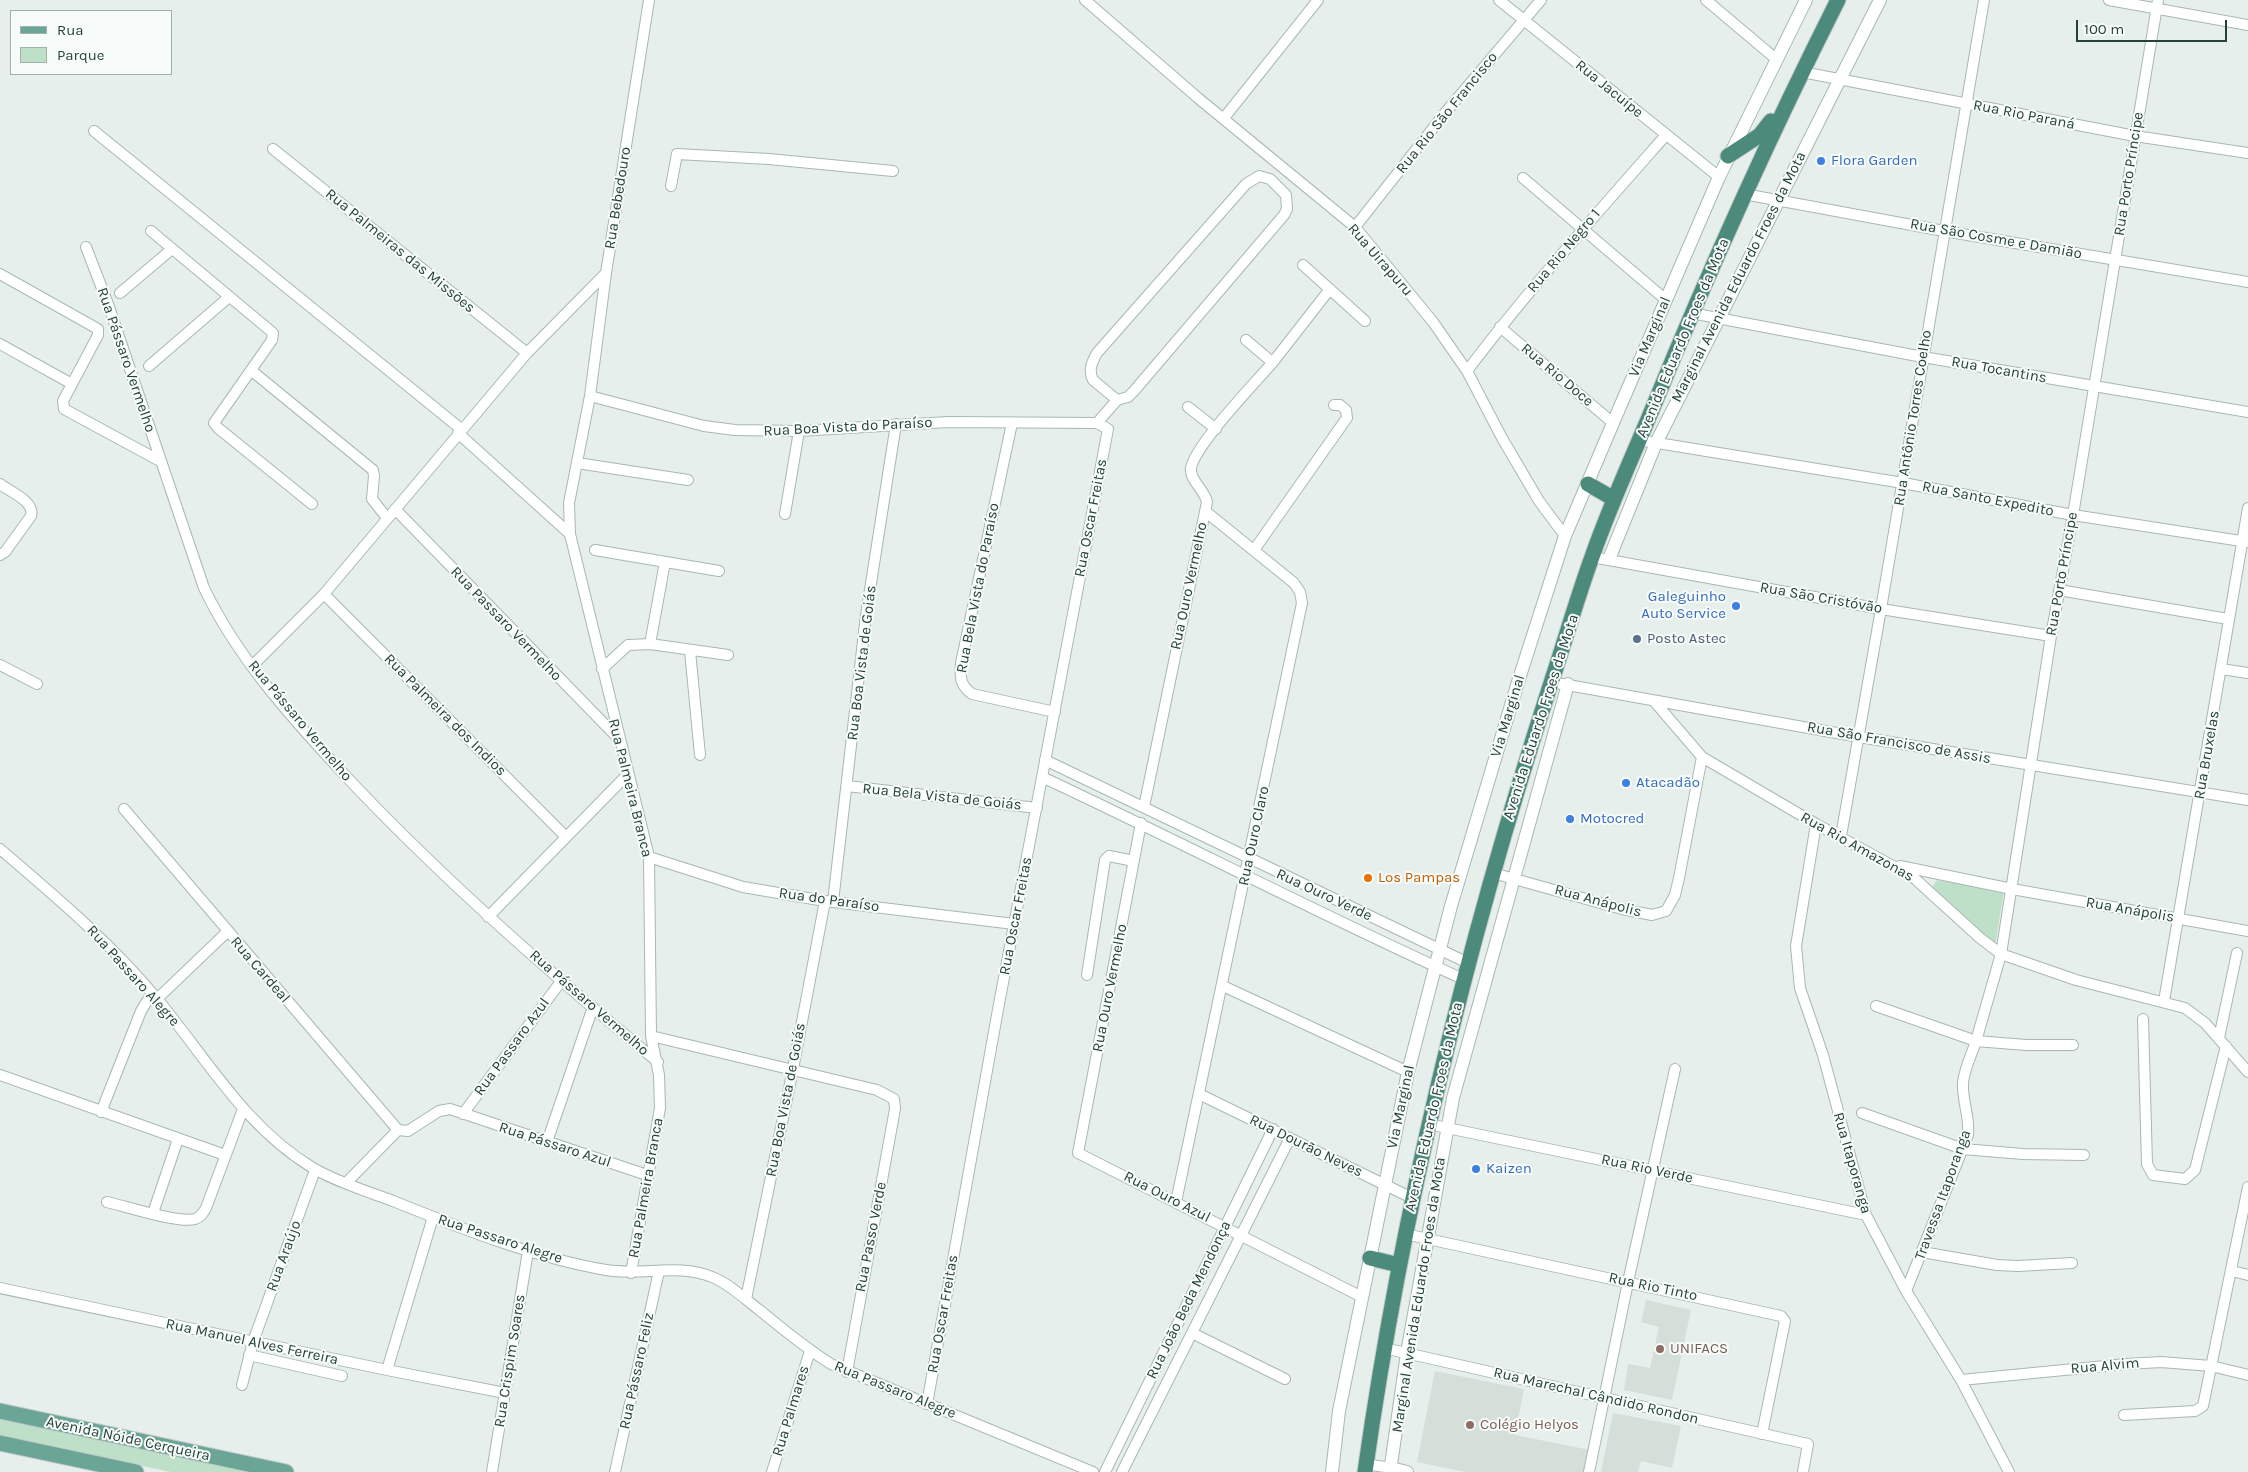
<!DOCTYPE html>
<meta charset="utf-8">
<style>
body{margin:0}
#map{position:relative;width:2248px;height:1472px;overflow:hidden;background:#e6efeb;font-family:Karla,sans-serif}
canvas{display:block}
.legend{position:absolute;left:10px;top:10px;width:162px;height:65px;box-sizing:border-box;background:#f7fbf9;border:1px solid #a3b1ad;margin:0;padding:6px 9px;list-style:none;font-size:15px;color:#24423a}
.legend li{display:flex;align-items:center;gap:10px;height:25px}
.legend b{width:25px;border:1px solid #a3b1ad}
.scale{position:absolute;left:2076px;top:20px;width:151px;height:22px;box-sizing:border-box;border:2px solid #24423a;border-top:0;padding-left:6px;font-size:15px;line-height:18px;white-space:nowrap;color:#24423a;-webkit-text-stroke:4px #f7fbf9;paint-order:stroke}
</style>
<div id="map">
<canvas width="2248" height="1472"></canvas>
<ul class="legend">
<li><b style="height:6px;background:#6aa596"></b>Rua</li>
<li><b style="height:14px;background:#bfe0c8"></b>Parque</li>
</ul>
<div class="scale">100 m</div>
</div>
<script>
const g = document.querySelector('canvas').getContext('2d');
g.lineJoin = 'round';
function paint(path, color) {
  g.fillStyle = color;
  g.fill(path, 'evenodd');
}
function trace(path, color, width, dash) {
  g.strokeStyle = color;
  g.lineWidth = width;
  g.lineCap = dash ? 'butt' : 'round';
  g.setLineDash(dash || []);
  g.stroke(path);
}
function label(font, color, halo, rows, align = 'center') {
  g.font = font + ' Karla,sans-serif';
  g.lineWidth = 4;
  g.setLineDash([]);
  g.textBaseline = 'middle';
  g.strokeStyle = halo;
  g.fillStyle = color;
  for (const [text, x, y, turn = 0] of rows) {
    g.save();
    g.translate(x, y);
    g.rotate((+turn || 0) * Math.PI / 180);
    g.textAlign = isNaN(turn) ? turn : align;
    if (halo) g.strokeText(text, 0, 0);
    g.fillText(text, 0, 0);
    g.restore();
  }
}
paint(new Path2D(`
 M1646,1300l45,10 -19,90 -48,-10 4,-26 22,4 9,-41 -18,-5z
 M1435,1371l89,18 -9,46 75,15 -5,22h-120l-48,-10z
 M1613,1413l68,13 -9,42 -31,-7 -3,11h-37z`), '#d4dfda');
paint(new Path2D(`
 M1937,880l67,11 -9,55 -63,-59z
 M0,1418l246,52 -1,2h-74l-171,-36z`), '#bfe0c8');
const minor = new Path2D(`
 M1085,0l113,98 157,129 78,95 34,49 35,67 37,63 26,35
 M1499,0l220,177
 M1706,0l70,59
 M2109,0l139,25
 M1802,72l333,64 113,17
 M1224,118l94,-118
 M94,131l367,298
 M273,149l254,204
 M1259,176l11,3 16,16 1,14 -3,6 -150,176 -6,6 -11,3 -24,-20c-5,-10 -1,-18 4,-27l149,-169z
 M1523,178l143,122
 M671,186l6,-32 92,5 124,12
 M1744,194l200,37 304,51
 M1355,227l90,-114 96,-113
 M151,231l122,102 -1,7 -58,83 4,5 94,76
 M86,247l22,57 96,284c33,69 86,128 137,183 98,105 206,200 317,291
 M1303,265l62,56
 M0,274l98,55v6l-35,66 1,8 96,52
 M120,293l52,-44
 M1691,313l232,44 325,55
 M1500,327l113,96
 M1246,340l26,22
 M0,344l72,40
 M149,366l80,-69
 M252,371l121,99 1,6 -2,23 15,19
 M1467,371c62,-82 131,-159 199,-236
 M590,396l114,30 31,4 64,1 149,-9 149,1 11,6 -109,575 -72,400
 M1188,407l28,22
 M1012,423l-51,240c-1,15 -1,22 11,31l83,18
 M1097,423l20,-23
 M458,433l112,101
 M1639,440l264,43 170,32 175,27
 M577,463l111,17
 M0,484c10,8 35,17 31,32l-26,36 -5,3
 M395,509l222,228
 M785,514l14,-83
 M595,550l124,21
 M1254,550l90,-128 3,-4 -1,-8 -6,-5h-6
 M1592,557l289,52 170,27
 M2059,590l169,29
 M324,594l242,243
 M650,644l15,-82
 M690,651l10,104
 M0,665l37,19
 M252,666l72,-72 203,-241 79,-80
 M602,669l26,-24 22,-1 78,11
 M2221,669l27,4
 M1551,682l308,55 389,63
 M1654,701l48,56 114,67 97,53 67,61 21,16 75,26 109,28 20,15 43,49
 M1045,760l423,203
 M1042,777c141,66 279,138 421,202
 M847,786l190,22
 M1144,807l63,-305c-2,-12 -18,-22 -16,-34 4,-23 64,-85 82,-106 19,-24 38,-49 57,-73
 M124,809l274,321
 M1141,823l-63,330 284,144
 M1816,824l-20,122 4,42 23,67 43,160 40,76 55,89 48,92
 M1841,836l40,-227 103,-609
 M0,849c55,47 112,95 158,151 49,59 88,128 155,168 24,14 53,23 80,33 67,27 142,57 213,69 36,6 72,-7 106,7 16,6 32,21 46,32 24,19 47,39 73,55l262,108
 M649,857l94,30 82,14 189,23
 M1900,866l112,23 236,42
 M1493,873l129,36 30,6 14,-4 9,-16 4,-17 23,-121
 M833,902l33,-287 30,-191
 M488,917l140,-143
 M1087,975l18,-115 4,-4 25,5
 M1223,986l185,86
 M157,999l70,-67
 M2164,1001l84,-493
 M1876,1006l100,35 25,-87 50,-318 22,-121 85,-515
 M2143,1019l4,145 6,11 32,4 10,-9 31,-124
 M651,1036l226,54 17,9 1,10 -48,263
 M2219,1038l18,-85
 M0,1075l225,80
 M1199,1094l213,104
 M101,1112l40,-101 11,-18
 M1862,1113l101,36 60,5 61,1
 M463,1114l99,-134
 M1428,1124l438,91
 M398,1130l10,1 31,-20 11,-2 197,66
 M547,1142l46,-135
 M346,1183l52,-53
 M107,1202c18,4 72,22 88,17 6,-2 8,-6 11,-11l37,-99
 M1176,1202l126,-599 -2,-11 -6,-9 -89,-72
 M153,1213l25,-74
 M1405,1234l376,82 4,5 -23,113
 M1922,1252l75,13 21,1 54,-3
 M2232,1271l16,4
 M631,1273l29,-165 -1,-33 -8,-39 -2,-179 -79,-323 -1,-31 21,-107 16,-123 43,-273
 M0,1288l387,82 118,23
 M1906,1291l62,-156c2,-18 -6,-34 -5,-52 1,-14 9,-29 13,-42l50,4h47
 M746,1299l47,-230 32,-168
 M1192,1333l93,46
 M1384,1348l424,96 -5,28
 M249,1355l93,21
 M387,1370l46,-153
 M1961,1380l165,-16 35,-2 50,4 37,9
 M242,1385l11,-43 62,-172
 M2124,1415l71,-4 8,-5 45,-219
 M1366,1464l25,4
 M492,1472l36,-221
 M615,1472l44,-201
 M772,1472l38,-121
 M1105,1472l168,-343
 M1122,1472l168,-334
 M1589,1472l39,-190 47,-213`);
const tertiary = new Path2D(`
 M1609,559l47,-116 224,-443
 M1391,1468l16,4
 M1332,1472l7,-61 69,-339 43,-166 67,-224 47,-146 48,-113 106,-246 87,-177
 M1390,1472l17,-119 46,-255 115,-414`);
const primary = new Path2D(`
 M0,1411l286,61
 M0,1443l136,29`);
const trunk = new Path2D(`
 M1728,156l32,-21 11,-14
 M1588,484l26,15
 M1370,1258l29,7
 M1365,1472c38,-269 102,-530 186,-789 14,-42 26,-85 41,-126 18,-52 41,-101 62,-152 56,-137 117,-272 184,-405`);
trace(minor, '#a8b8b2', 12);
trace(tertiary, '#a8b8b2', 14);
trace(primary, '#c2cac8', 17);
trace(trunk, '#c2cac8', 17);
trace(minor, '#fff', 10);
trace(tertiary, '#fff', 12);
trace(primary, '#6aa596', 15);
trace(trunk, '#4c8a7c', 15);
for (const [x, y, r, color] of [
 [1821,161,5,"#3f7fe0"],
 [1736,606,5,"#3f7fe0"],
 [1637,639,5,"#5c6f8a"],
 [1626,783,5,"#3f7fe0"],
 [1570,819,5,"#3f7fe0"],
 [1368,878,5,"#e8710a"],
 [1476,1169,5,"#3f7fe0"],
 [1660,1349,5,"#8d6e63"],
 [1470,1425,5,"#8d6e63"]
]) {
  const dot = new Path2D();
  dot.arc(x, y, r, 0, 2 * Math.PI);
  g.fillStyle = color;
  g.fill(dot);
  trace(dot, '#f7fbf9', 2);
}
label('15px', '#24423a', '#f7fbf9', [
 ["Rua Jacuípe",1609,89,39],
 ["Rua Rio São Francisco",1447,113,-51],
 ["Rua Rio Paraná",2024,115,11],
 ["Rua Porto Príncipe",2129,174,-81],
 ["Rua Bebedouro",618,198,-81],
 ["Rua São Cosme e Damião",1996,239,10],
 ["Rua Palmeiras das Missões",400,251,39],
 ["Rua Rio Negro 1",1564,251,-50],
 ["Rua Uirapuru",1380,260,49],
 ["Marginal Avenida Eduardo Froes da Mota",1739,277,-63],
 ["Via Marginal",1650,337,-67],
 ["Avenida Eduardo Froes da Mota",1683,338,-67],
 ["Rua Pássaro Vermelho",126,360,71],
 ["Rua Tocantins",1999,370,10],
 ["Rua Rio Doce",1557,375,40],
 ["Rua Antônio Torres Coelho",1913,418,-81],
 ["Rua Boa Vista do Paraíso",848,427,-3],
 ["Rua Santo Expedito",1988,499,11],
 ["Rua Oscar Freitas",1091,518,-79],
 ["Rua Porto Príncipe",2062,574,-80],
 ["Rua Ouro Vermelho",1189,586,-78],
 ["Rua Bela Vista do Paraíso",978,588,-79],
 ["Rua São Cristóvão",1821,598,10],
 ["Rua Passaro Vermelho",506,624,46],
 ["Rua Boa Vista de Goiás",862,663,-83],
 ["Rua Palmeira dos Indios",445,715,45],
 ["Via Marginal",1508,716,-73],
 ["Avenida Eduardo Froes da Mota",1541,717,-72],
 ["Rua Pássaro Vermelho",300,721,50],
 ["Rua São Francisco de Assis",1899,743,10],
 ["Rua Bruxelas",2207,755,-80],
 ["Rua Palmeira Branca",630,788,76],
 ["Rua Bela Vista de Goiás",942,797,6],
 ["Rua Ouro Claro",1254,836,-78],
 ["Rua Rio Amazonas",1857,847,29],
 ["Rua Ouro Verde",1324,895,25],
 ["Rua do Paraíso",829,900,8],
 ["Rua Anápolis",1598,901,15],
 ["Rua Anápolis",2130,910,10],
 ["Rua Oscar Freitas",1016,916,-79],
 ["Rua Cardeal",260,970,49],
 ["Rua Passaro Alegre",133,976,48],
 ["Rua Ouro Vermelho",1110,988,-79],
 ["Rua Pássaro Vermelho",589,1003,41],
 ["Rua Passaro Azul",512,1047,-54],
 ["Rua Boa Vista de Goiás",786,1100,-79],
 ["Via Marginal",1401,1107,-78],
 ["Avenida Eduardo Froes da Mota",1434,1107,-77],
 ["Rua Pássaro Azul",555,1145,18],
 ["Rua Dourão Neves",1306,1146,26],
 ["Rua Itaporanga",1852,1163,74],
 ["Rua Rio Verde",1647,1169,12],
 ["Rua Palmeira Branca",646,1188,-80],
 ["Travessa Itaporanga",1943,1195,-70],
 ["Rua Ouro Azul",1167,1197,27],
 ["Rua Passo Verde",871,1237,-79],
 ["Rua Passaro Alegre",500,1239,18],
 ["Rua Araújo",284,1256,-70],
 ["Rua Rio Tinto",1653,1287,12],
 ["Marginal Avenida Eduardo Froes da Mota",1419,1295,-81],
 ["Rua João Beda Mendonça",1189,1300,-64],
 ["Rua Oscar Freitas",943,1314,-80],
 ["Rua Manuel Alves Ferreira",252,1342,12],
 ["Rua Crispim Soares",510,1361,-81],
 ["Rua Alvim",2105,1366,-5],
 ["Rua Pássaro Feliz",637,1371,-78],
 ["Rua Passaro Alegre",895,1390,22],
 ["Rua Marechal Cândido Rondon",1596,1396,13],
 ["Rua Palmares",791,1411,-73],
 ["Avenida Nóide Cerqueira",128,1439,12]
]);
label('15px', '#366cbe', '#f7fbf9', [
 ["Flora Garden",1831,161],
 ["Galeguinho",1726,597,"right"],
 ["Auto Service",1726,614,"right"],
 ["Atacadão",1636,783],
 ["Motocred",1580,819],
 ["Kaizen",1486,1169]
], 'left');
label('15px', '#4e5e75', '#f7fbf9', [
 ["Posto Astec",1647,639]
], 'left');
label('15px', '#c56008', '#f7fbf9', [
 ["Los Pampas",1378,878]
], 'left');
label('15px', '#785e54', '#f7fbf9', [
 ["UNIFACS",1670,1349],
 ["Colégio Helyos",1480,1425]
], 'left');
</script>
